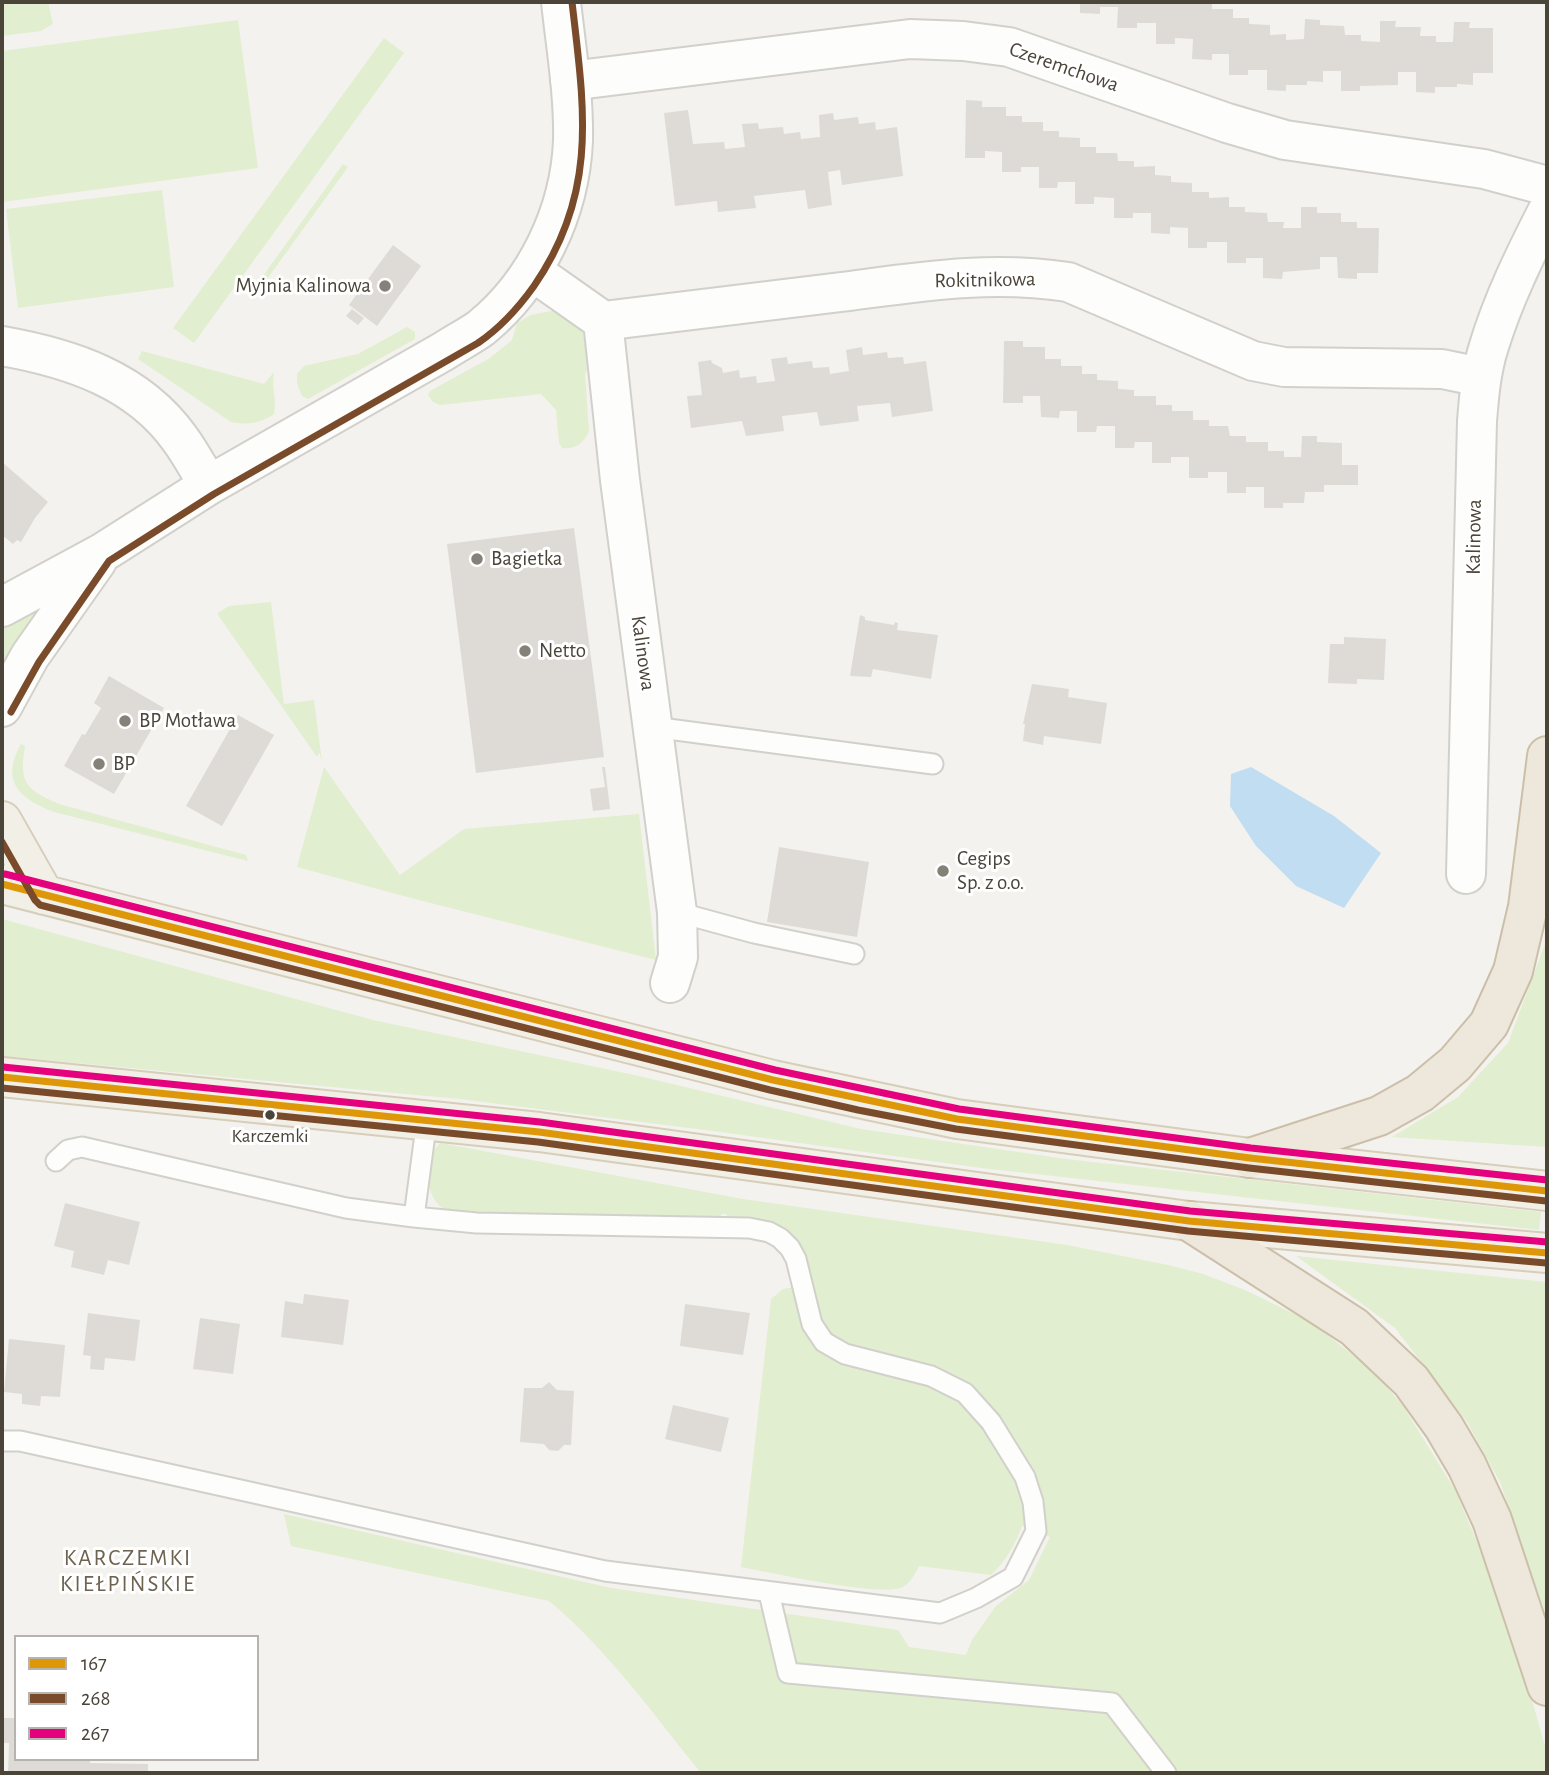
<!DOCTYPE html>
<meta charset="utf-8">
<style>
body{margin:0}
#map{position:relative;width:1549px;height:1775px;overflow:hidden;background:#f4f2ee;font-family:"Alegreya Sans",sans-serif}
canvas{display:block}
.frame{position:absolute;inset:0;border:4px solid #4b4439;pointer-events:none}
.legend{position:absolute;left:14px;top:1635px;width:245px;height:126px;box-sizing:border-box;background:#fff;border:2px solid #b7b4b0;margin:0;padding:9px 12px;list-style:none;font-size:21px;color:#4b4439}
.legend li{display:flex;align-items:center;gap:14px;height:35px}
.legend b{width:35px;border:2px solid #b7b4b0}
</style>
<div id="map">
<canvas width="1549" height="1775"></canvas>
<div class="frame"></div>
<ul class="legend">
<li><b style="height:9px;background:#dd9709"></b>167</li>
<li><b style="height:9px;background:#7a4b2a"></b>268</li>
<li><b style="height:9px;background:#e5007d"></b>267</li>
</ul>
</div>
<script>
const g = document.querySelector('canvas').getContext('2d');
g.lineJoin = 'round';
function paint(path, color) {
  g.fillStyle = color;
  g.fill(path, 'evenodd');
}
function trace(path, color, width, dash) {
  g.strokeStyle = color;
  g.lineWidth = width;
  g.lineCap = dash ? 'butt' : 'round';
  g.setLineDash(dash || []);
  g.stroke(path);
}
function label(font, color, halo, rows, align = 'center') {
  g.font = font + ' "Alegreya Sans",sans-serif';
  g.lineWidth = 6;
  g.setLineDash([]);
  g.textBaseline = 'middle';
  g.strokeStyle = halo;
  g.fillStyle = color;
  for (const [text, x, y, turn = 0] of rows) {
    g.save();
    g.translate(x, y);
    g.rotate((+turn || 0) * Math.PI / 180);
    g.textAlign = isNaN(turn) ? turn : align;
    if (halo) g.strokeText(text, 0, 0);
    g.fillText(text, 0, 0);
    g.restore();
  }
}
paint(new Path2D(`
 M8,2h40l5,22 -12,7 -39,5v-30z
 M238,20l20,148 -256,34v-151z
 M384,38l20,15 -210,290 -21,-15z
 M343,164l5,3 -91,126 -4,-3z
 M162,190l12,97 -156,21 -12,-99z
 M556,310l27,19 8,30 -6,16 4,56c-5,12 -14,19 -27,17l-3,-5 -3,-33 -15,-16 -101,11 -7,-3 -5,-7 2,-4 60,-33 22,-18 5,-17 14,-8z
 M407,327l8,5v7l-107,60 -6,-3 -5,-13v-9l7,-8 54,-12z
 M142,351l122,33 10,-12c-3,14 3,28 0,42 -15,10 -26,11 -43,8l-93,-63z
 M53,587l-16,30 -35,46v-42z
 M271,602l13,102 30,-4 8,62 -3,-10 -2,5 -99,-142v-2l11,-7z
 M21,744l4,2c-6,37 0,43 34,58l187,51 2,6 -194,-49c-35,-13 -54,-31 -33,-68z
 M324,767l76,108 64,-46 175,-15 17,146 -249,-63 -110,-30z
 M2,919l371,101 266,56 222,53 205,30 475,53 -2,18 -558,-62 -268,-37 -254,-32 -457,-43z
 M1547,925v222l-155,-10 66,-40 50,-54 37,-99z
 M440,1143l303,56 324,46 101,20 35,9 42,16 66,32 62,49 30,35 52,84 30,71 35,97 27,95v20h-846c-48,-59 -93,-123 -152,-172l-258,-55 -7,-32 327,74 287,42 11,17 57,8 6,-15 23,-33 34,-27 21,-43 -28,-11c-7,19 -16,35 -31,49l-72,-9c-4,8 -8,16 -16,21 -20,11 -134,-15 -162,-20l30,-268 12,-10 11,-2 22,14c-2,-25 -14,-63 -38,-76 -13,-7 -33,-6 -48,-6l-4,-5h-4l-3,5 -204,-5 -70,-4c-21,-13 -23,-50 -5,-67z
 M1296,1256l251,26v336l-47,-136 -33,-60 -72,-94z`), '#e1eecf');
paint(new Path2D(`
 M1251,767l83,49 47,37 -37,55 -48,-22 -40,-40 -26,-40 1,-32z`), '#c0ddf1');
paint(new Path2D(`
 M1080,2l132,1v6h21v9h16v6l21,1v10l16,-1v6l18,-1 1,-20 15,1v5l24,1 1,9h16v6l19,1v-21h16l-1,6h26l-1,9h16v6h17l1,-20h16l-1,6h24v45h-20v12l-16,-1v3h-22v6l-19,-1v-20h-18v13l-38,1v5h-19v-20h-18v11l-16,-1v4h-21v6l-19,-1v-20h-19v5h-19v-21h-17v6l-20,-1 1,-20 -18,-1v6h-19v-21h-19v5h-20l1,-21h-18v7l-20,-1z
 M966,100l16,1v6h24v9h16v6h21v9h16v6l21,1v9h16v6h21l1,8h16v6l21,-1v9l16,1v6l21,1v9h17v6l20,-1v10h16v5l22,1 1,9h16l-1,6h18v-21h16v6h24v9h16v6h22l-1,45h-21v6l-19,-1 -1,-21h-17v12l-37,3 -1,7 -19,-1v-20h-17v5h-19v-21h-20v6h-19v-20l-18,-1v7l-19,-1v-20h-18v5h-19v-20l-20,-1v7h-19v-22h-17l-1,6h-18v-21h-18v5h-19v-20l-17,-1v7h-20z
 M688,110l5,34 31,-2 1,7 20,-2 -3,-23 16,-1 1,6 24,-2 1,7 16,-2 1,7 19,-2 -1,-22 14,-2 1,7 24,-3 1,7 16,-2 1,8 21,-3 6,49 -61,9 -2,-15 -12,2 4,33 -24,4 -3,-19 -51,6 2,12 -38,4 -1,-11 -42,5 -11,-93z
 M393,245l28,21 -44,60 -28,-21z
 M352,309l12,9 -6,7 -12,-9z
 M1004,341h19v6h22v12h16v7h21v8h15v6l21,1v8l16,1v6h22v9h16v6h21v9h16v6h19l2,10h16v6h22v9h16v6h17l1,-21h15v6l25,1v22h16v20h-34v7h-19l-1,11h-21v5h-19v-21h-18v6h-19v-21h-19v6h-19v-21h-18v6h-19v-21h-17l-1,6h-19v-22h-18l-1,6h-19v-21h-17l-1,7 -18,-1 -1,-21h-17v7h-20z
 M862,347l1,8 24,-3 1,6 15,-1 1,7 22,-3 7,50 -41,6 -2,-14 -33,3 2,15 -39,5 -3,-14 -35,4 2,15 -38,5 -4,-15 -51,7 -4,-32 15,-1 -4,-33 13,-2 1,3 10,5 1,5 16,-3 1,8 16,-2 1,7 18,-2 -4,-22 16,-2 1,7 24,-3 1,7 16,-1 1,7 19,-3 -3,-21z
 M2,462l46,40 -13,16 -14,24 -4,-2 -4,4 -11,-9z
 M574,528l30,229 -128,16 -29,-229z
 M860,615l5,2v3l29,5 1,-3 3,1 -1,7 41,5 -7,44 -58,-10 -2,8 -21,-1z
 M1344,637l42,2 -2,41 -27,-1v5l-29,-1 2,-39h14z
 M109,676l55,32 -50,86 -50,-28 18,-32 3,1 16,-27 -7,-5z
 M1032,684l37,5 -1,8 39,6 -6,41 -57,-8 -1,9 -20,-4 2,-17h-2z
 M238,715l36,20 -52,91 -36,-20z
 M602,767h3l5,42 -17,2 -3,-22 15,-2z
 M779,847l90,15 -12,75 -90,-15z
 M65,1203l75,19 -11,43 -21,-5 -4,15 -33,-8 3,-16 -20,-5z
 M304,1294l45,6 -6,45 -62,-8 4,-36 18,3z
 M685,1304l65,9 -7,42 -63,-9z
 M88,1313l52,7 -5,41 -30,-3 -1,12 -14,-1 1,-13 -8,-1z
 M200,1318l40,6 -7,50 -40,-5z
 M9,1339l56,6 -5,52 -19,-1 -1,10 -18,-2v-10l-18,-2z
 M549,1382l8,8 17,1 -3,54h-7l-6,6 -9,-1 -5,-6 -24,-2 4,-54h18z
 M673,1405l56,13 -8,34 -56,-13z
 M2,1718h14v41h74v4l58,1v9h-140l1,-30h-7z`), '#dedbd6');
const lane = new Path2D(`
 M653,727l280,37
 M677,912l77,21 100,21
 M56,1161l12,-11 14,-3 264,61 68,9 13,-98
 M2,1441h18l585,130 335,42 36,-15 37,-21 23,-46 -3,-29 -8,-25 -34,-55 -26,-29 -34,-17 -86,-22 -21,-12 -12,-18 -16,-65 -6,-11 -10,-10 -11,-6 -20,-4 -272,-5 -63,-6
 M769,1593l19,80 324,30 54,70`);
const street = new Path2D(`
 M570,81l340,-42 53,2 46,6 218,76 58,17 199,29 63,17
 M532,271l71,50c79,-9 158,-19 238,-29 78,-10 148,-22 227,-10l185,79 31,6 158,2 39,8
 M603,321l17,159 57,432 1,45 -8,26
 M2,346c68,12 136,34 178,93 11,15 19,31 29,46
 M2,607l100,-54 107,-68 235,-134c12,-8 26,-15 37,-23 55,-45 89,-116 92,-187 1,-47 -7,-93 -12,-139
 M2,707l28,-51 67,-95
 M1466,874l11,-453c2,-25 4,-50 12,-75 14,-46 36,-91 58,-134`);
const primary = new Path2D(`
 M2,821l42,74
 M2,884l771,196 184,39 293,39 297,33
 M2,1077l537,55 650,89 358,32`);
const highway = new Path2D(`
 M1250,1158l129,-42 41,-23 35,-29 34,-40 24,-53 15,-64 19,-151
 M1189,1221l165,106 57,54 33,46 23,39 25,54 55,166`);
trace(lane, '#d2d0cb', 23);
trace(street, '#d2d0cb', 42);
trace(primary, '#d6cebb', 42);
trace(highway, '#ccbfa9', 42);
trace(lane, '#fdfdfc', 19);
trace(street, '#fdfdfc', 38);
trace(primary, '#f2efe6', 38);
trace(highway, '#ede8db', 38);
trace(new Path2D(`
 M2,884l771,196 184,39 293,39 297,33
 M2,1077l537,55 650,89 358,32`), '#dd9709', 7);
trace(new Path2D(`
 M11,712l28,-50 70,-101 105,-67 264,-151c22,-15 41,-36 56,-57 65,-94 50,-179 38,-284
 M2,842l33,58 5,5 730,185 88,20 98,19 293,39 297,33
 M2,1088l536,54 650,89 358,32`), '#7a4b2a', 7);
trace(new Path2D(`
 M5,874l770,196 184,39 292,39 296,32
 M3,1067l537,55 650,89 357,31`), '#e5007d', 7);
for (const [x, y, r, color] of [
 [385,286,7,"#868178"],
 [477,559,7,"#868178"],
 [525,651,7,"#868178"],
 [125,721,7,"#868178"],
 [99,764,7,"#868178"],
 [943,871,7,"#868178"],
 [270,1115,6,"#4b4439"]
]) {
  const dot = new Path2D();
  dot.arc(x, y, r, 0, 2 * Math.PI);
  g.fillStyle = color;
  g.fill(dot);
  trace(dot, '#fff', 2.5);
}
label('19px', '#4b4439', '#fff', [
 ["Karczemki",270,1136]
]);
label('21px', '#4b4439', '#fff', [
 ["Czeremchowa",1064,67,19],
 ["Rokitnikowa",985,280,-1],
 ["Kalinowa",1474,537,-89],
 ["Kalinowa",643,653,82]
]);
label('21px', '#4b4439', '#fff', [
 ["Myjnia Kalinowa",371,286,"right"],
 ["Bagietka",491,559],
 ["Netto",539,651],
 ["BP Motława",139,721],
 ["BP",113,764],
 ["Cegips",957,859],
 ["Sp. z o.o.",957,883]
], 'left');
g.letterSpacing = '2px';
label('23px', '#6e6250', '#fff', [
 ["KARCZEMKI",128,1558],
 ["KIEŁPIŃSKIE",128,1584]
]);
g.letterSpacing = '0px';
</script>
